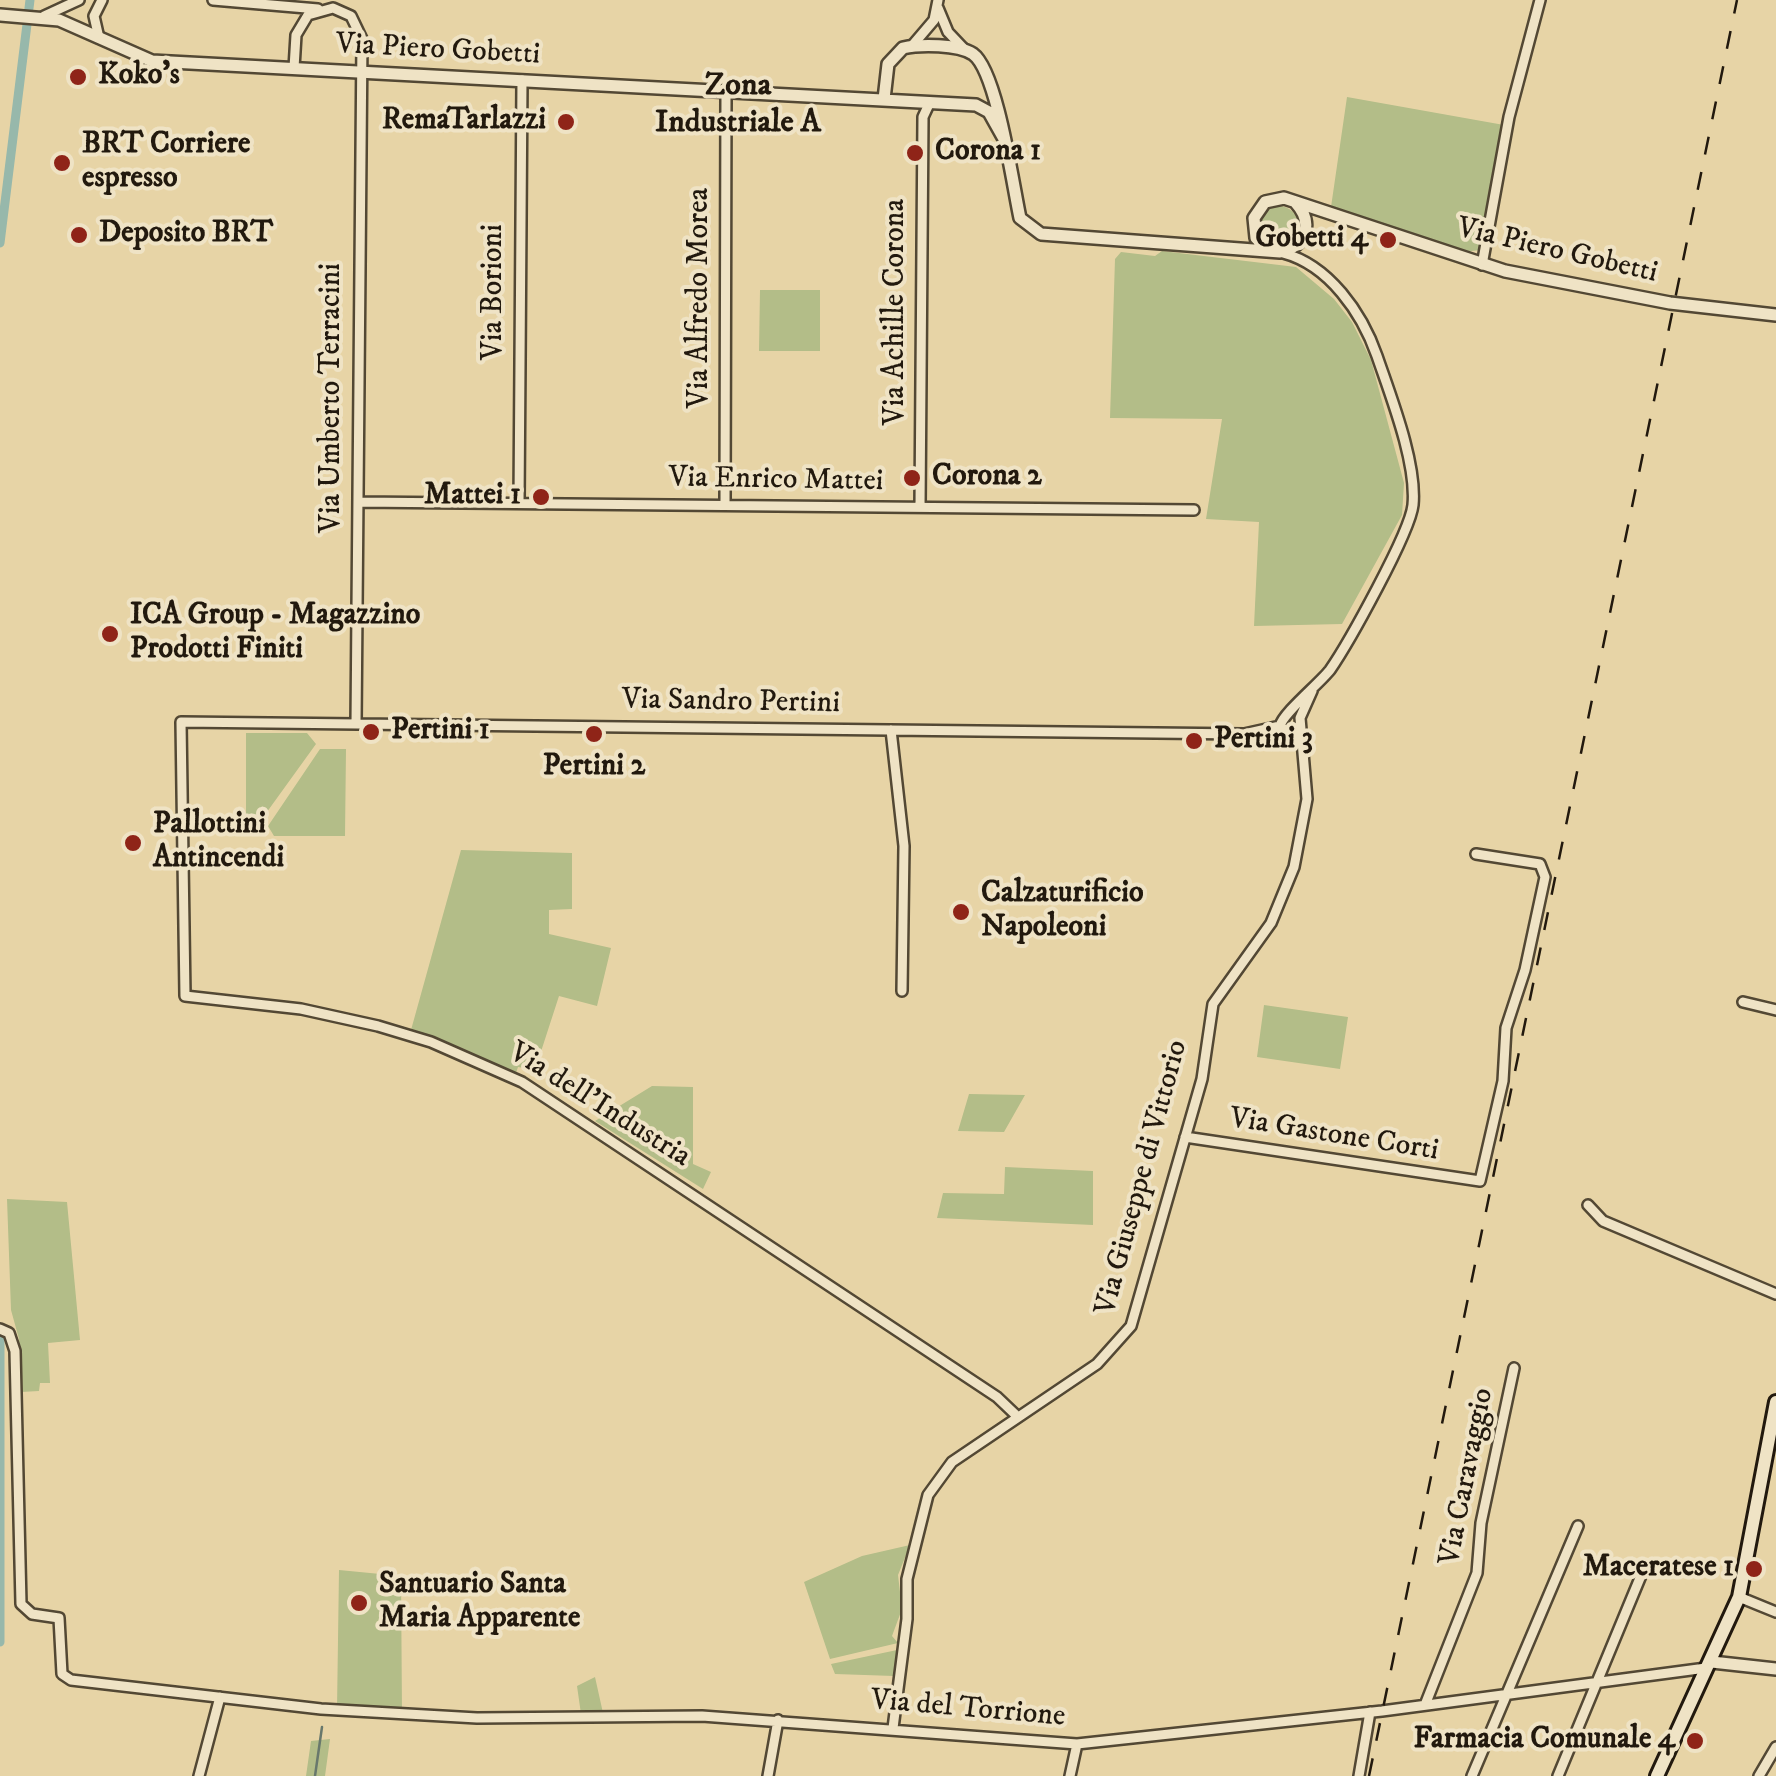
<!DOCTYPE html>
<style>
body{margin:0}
canvas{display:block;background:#e7d4a6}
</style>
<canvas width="1776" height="1776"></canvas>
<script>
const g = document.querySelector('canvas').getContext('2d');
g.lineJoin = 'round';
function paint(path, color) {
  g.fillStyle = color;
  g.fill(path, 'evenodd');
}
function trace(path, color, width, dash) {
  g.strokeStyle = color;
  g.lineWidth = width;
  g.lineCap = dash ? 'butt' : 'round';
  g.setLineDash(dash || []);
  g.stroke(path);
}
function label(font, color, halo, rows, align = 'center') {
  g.font = font + ' "IM FELL DW Pica",serif';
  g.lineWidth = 8;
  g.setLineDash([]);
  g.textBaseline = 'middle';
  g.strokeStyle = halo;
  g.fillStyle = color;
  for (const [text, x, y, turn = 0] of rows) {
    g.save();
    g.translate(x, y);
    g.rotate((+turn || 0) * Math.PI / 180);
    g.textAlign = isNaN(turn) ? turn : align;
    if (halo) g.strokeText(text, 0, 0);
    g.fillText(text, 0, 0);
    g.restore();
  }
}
paint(new Path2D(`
 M1347,97l157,28 -23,125 -19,2 -131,-45z
 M1260 225a19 19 0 1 1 38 0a19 19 0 1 1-38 0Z
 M1162,251l134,16 38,32 18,23 19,38 33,123 -2,32 -60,109 -88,2 5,-104 -53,-3 16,-100 -112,-1 5,-159 6,-7 34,4z
 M760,290h60v61h-61z
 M246,733h61l9,11 -57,79h-13z
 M320,749h26l-1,87h-71l-6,-10z
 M461,850l111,3v56l-23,1v24l62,14 -14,58 -38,-10 -24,74 -17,-3 -2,6 -105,-43z
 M1264,1005l84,12 -8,52 -83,-12z
 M652,1086l41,1v77l18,8 -8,17 -108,-68z
 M969,1094l56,1 -21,37 -46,-1z
 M1005,1167l88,4v54l-156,-7 6,-25 61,1z
 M7,1199l60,3 13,138 -32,3 2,40h-10l-1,8 -18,1 -2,-53 -8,-29z
 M910,1545l-12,30 4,34 -10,27 6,7 -68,16 -26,-77 58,-26z
 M339,1570l62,6 1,138 -65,-5z
 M897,1650l-3,26 -59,-2 -4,-10z
 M595,1677l8,36 -22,1 -4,-28z
 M330,1739l-5,37h-19l5,-35z`), '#b3bd88');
trace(new Path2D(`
 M315,1776l7,-49`), '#68786c', 2.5);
trace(new Path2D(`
 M0,243l30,-243
 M0,1332v310`), '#97b8ab', 9);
const minor = new Path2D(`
 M213,0l105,9
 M938,8l10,24 18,19
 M44,16l35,-16
 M99,38l-5,-22 8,-16
 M911,47l23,-27 4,-20
 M294,68l2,-33 12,-20 25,-7 18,8 11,23 -6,685
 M1482,265l27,-148 31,-117
 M358,502l836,8
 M519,503l3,-423
 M725,505l1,-414
 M920,507l3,-390 7,-15
 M1280,726c3,-13 39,-42 50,-56 18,-26 80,-137 83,-165 4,-42 -22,-108 -36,-149 -15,-43 -48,-91 -94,-103
 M1280,726l24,18
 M891,730l13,116 -2,145
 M1743,1002l33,8
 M1185,1137l295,44 23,-100 3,-53 19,-58 20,-93 -5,-13 -64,-10
 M1588,1205l15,16 173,73
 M0,1329l9,4 6,18 6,253 11,10 27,4 3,56 9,6 250,29 156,9 225,-2 375,28 305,-33 324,-43
 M1018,1417l-21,-20 -475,-315 -91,-40 -53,-16 -77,-17 -116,-13 -4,-274 1063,12 36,-8
 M1739,1597l37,15
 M1425,1705l52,-132 4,-50 33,-155
 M893,1728l14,-109v-40l21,-84 24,-33 145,-98 34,-38 71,-247 11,-75 58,-81 23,-56 13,-68 -7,-81 12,-27
 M199,1776l21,-79
 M768,1776l10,-56
 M1070,1776l7,-32
 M1359,1776l11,-64
 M1472,1776l106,-250
 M1558,1776l87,-210
 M1759,1776l17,-29`);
const tertiary = new Path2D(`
 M0,15l59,5 93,41 824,44 13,7 14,25
 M884,99l4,-35 15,-16c17,-4 55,-4 70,6 24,17 40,132 47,164l21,16 239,18c26,-6 34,-29 16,-49
 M1269,250l-13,-12 -2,-20 11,-16 19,-4 221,73 165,32 106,12
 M1712,1662l64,7`);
const secondary = new Path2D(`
 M1657,1776l82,-179 37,-195`);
trace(minor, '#534834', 14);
trace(tertiary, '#534834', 16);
trace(secondary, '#22190e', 18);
trace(minor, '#efe3c5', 9);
trace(tertiary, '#efe3c5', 11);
trace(secondary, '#efe3c5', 12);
trace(new Path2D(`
 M1369,1776l368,-1776`), '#22190e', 2.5, [18, 18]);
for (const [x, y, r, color] of [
 [78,77,10,"#8f2418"],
 [566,122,10,"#8f2418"],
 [915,153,10,"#8f2418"],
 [62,163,10,"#8f2418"],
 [79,235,10,"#8f2418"],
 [1388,240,10,"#8f2418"],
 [912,478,10,"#8f2418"],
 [541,497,10,"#8f2418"],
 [110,634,10,"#8f2418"],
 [371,732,10,"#8f2418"],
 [594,734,10,"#8f2418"],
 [1194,741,10,"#8f2418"],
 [133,843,10,"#8f2418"],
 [961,912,10,"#8f2418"],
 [1754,1569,10,"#8f2418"],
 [359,1603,10,"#8f2418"],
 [1695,1741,10,"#8f2418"]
]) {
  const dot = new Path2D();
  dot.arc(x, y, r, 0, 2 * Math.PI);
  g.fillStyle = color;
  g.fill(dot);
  trace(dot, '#efe3c5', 4);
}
label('30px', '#22190e', '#efe3c5', [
 ["Via Piero Gobetti",438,51,3],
 ["Via Piero Gobetti",1557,252,13],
 ["Via Borioni",495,292,-90],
 ["Via Alfredo Morea",701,298,-90],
 ["Via Achille Corona",897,312,-90],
 ["Via Umberto Terracini",333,398,-90],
 ["Via Enrico Mattei",776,481,1],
 ["Via Sandro Pertini",731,703,1],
 ["Via dell'Industria",599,1106,32],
 ["Via Gastone Corti",1334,1136,9],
 ["Via Giuseppe di Vittorio",1143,1178,-75],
 ["Via Caravaggio",1468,1477,-79],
 ["Via del Torrione",968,1710,5]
]);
label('bold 30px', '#22190e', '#efe3c5', [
 ["Koko's",98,77],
 ["RemaTarlazzi",546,122,"right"],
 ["BRT Corriere",82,146],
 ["espresso",82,180],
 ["Corona 1",935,153],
 ["Deposito BRT",99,235],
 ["Gobetti 4",1368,240,"right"],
 ["Corona 2",932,478],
 ["Mattei 1",521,497,"right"],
 ["ICA Group - Magazzino",130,617],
 ["Prodotti Finiti",130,651],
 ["Pertini 1",391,732],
 ["Pertini 3",1214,741],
 ["Pertini 2",594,768,"center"],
 ["Pallottini",153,826],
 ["Antincendi",153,860],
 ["Calzaturificio",981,895],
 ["Napoleoni",981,929],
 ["Maceratese 1",1734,1569,"right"],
 ["Santuario Santa",379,1586],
 ["Maria Apparente",379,1620],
 ["Farmacia Comunale 4",1675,1741,"right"]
], 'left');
label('bold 32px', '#22190e', '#efe3c5', [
 ["Zona",738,87],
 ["Industriale A",738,124]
]);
</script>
